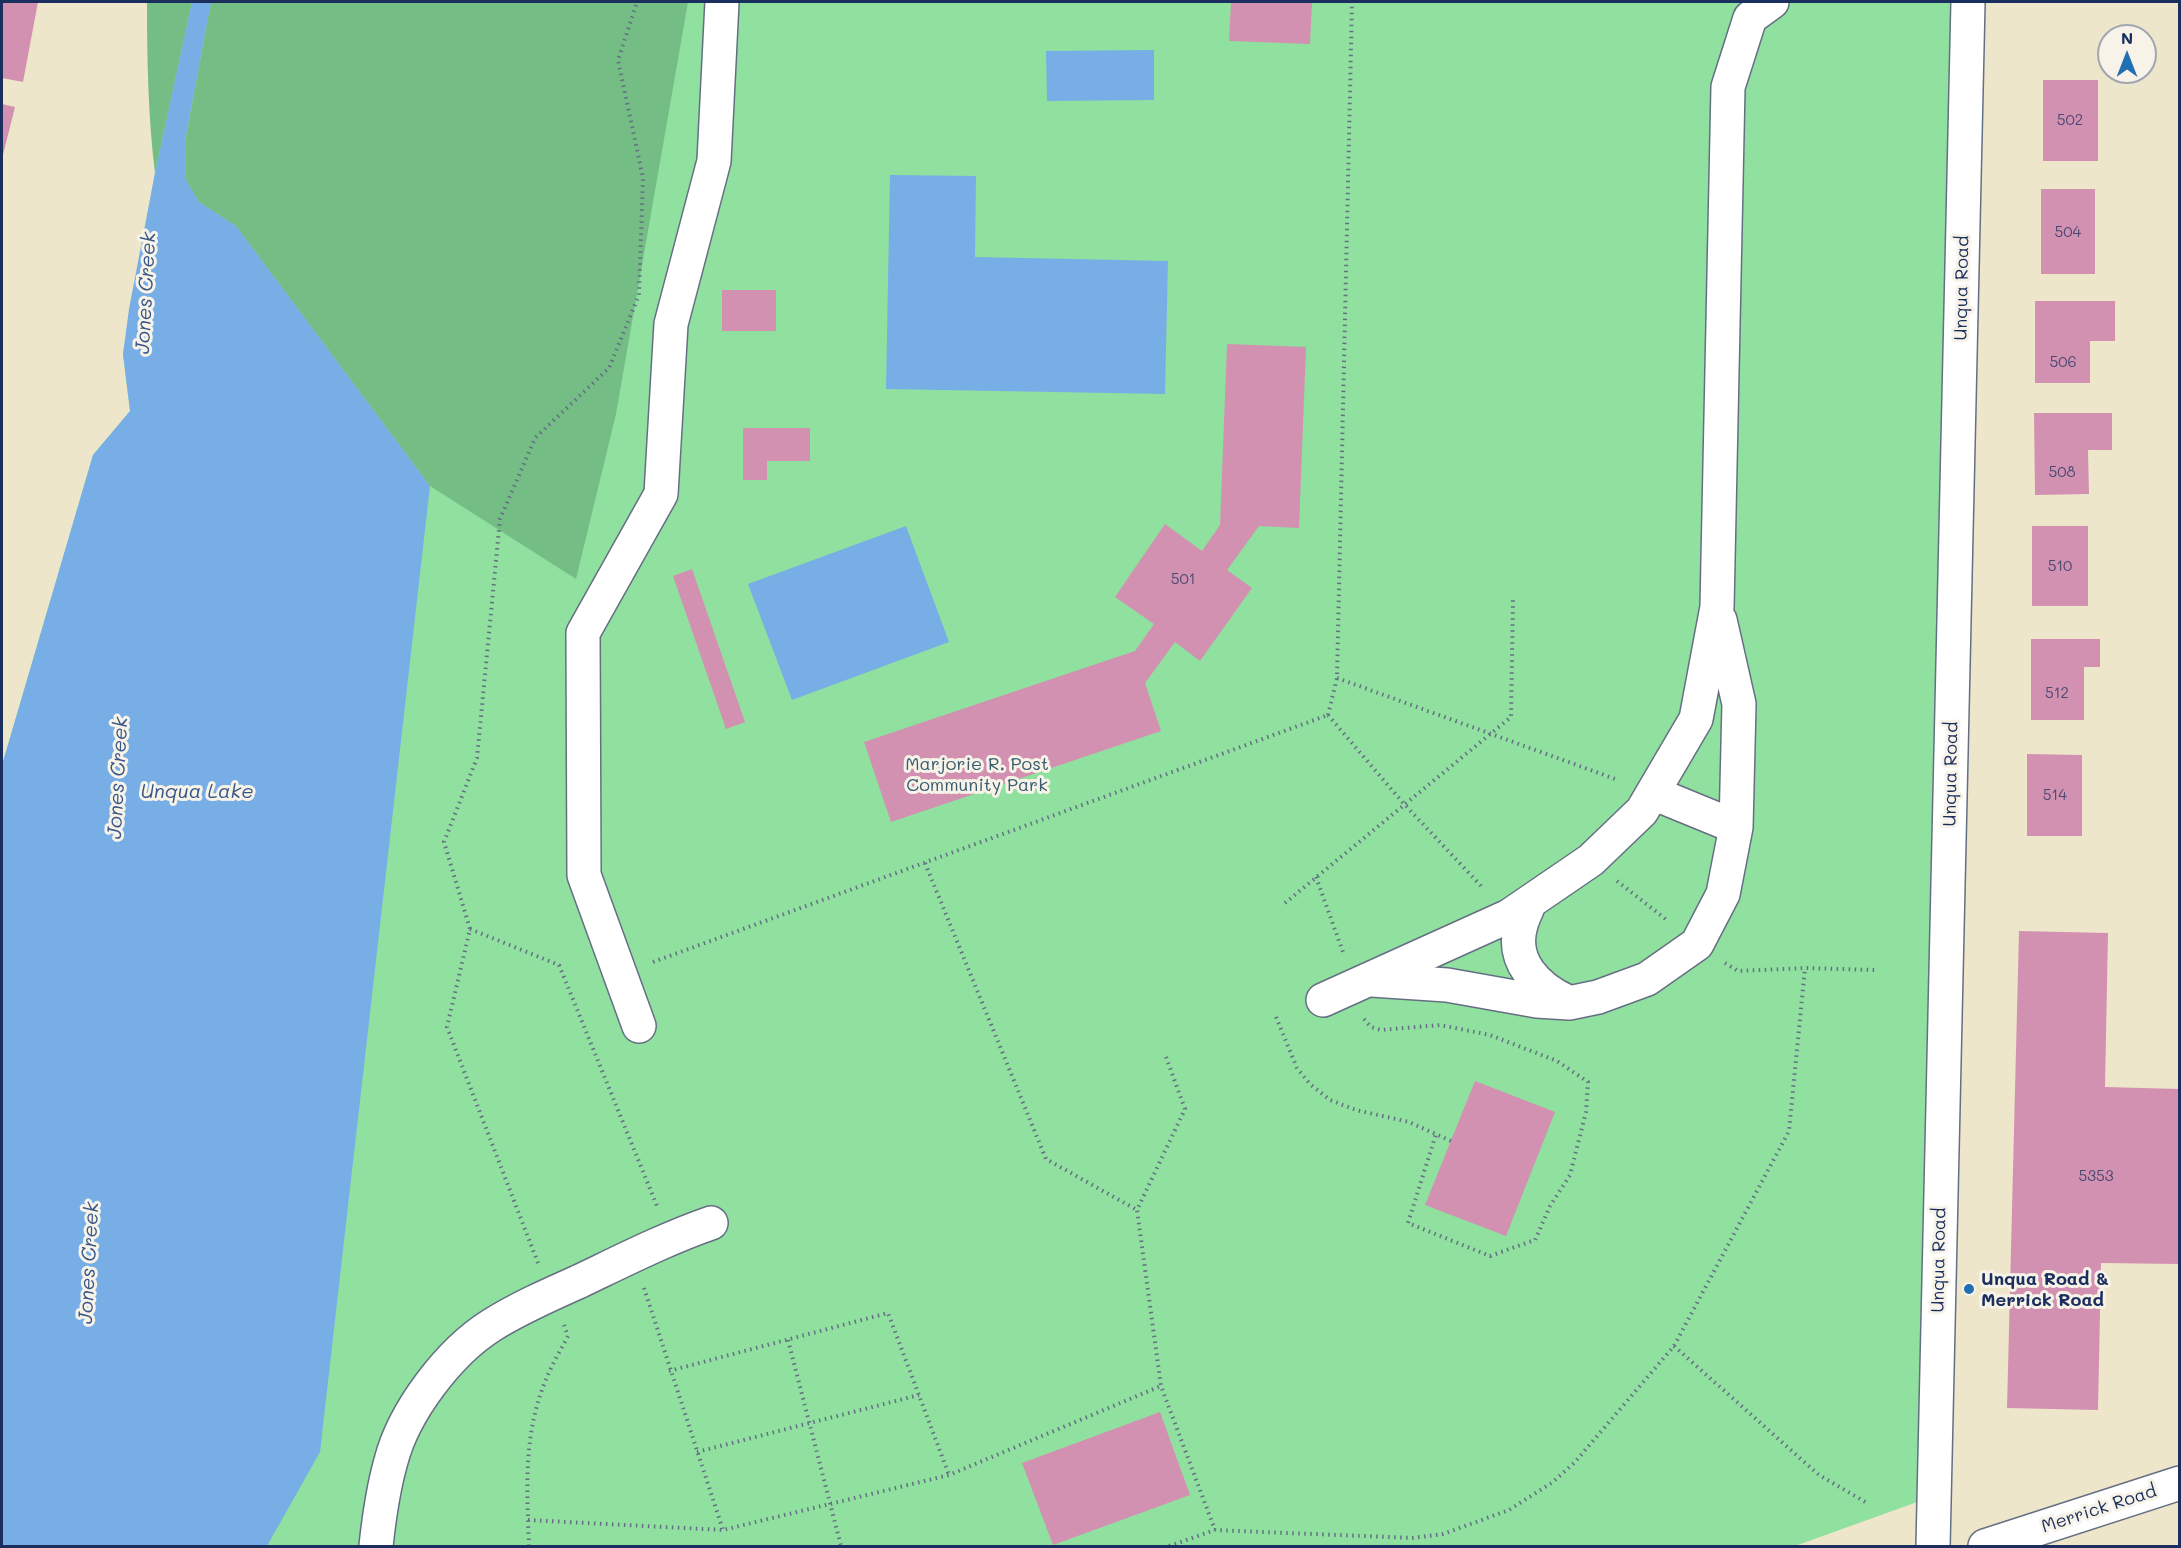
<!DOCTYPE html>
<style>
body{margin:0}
#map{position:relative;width:2181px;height:1548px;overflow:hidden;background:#eee6cb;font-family:Mali,sans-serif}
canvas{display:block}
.frame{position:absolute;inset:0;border:3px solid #1b2f5e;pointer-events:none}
.north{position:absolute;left:2097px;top:24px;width:60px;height:60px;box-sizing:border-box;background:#f7f3e8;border:2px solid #9fa5b1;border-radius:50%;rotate:0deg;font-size:16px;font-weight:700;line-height:24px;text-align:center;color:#1b2f5e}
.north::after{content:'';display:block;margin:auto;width:21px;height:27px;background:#1f6fb2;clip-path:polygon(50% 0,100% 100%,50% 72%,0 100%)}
</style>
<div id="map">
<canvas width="2181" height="1548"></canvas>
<div class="frame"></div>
<div class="north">N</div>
</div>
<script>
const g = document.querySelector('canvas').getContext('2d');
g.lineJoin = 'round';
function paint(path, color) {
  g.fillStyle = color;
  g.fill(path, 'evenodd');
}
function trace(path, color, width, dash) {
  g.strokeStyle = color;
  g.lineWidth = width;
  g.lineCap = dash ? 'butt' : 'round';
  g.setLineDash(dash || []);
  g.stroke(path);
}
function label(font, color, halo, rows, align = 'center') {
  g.font = font + ' Mali,sans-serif';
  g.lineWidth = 6;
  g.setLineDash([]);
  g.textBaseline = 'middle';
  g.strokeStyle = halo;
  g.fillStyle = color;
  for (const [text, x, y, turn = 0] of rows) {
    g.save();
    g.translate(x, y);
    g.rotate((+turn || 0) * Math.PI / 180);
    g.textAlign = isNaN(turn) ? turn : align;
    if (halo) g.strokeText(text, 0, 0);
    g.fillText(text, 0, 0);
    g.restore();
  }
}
paint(new Path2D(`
 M185,2h1768l-33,1499 -125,45h-1793v-781l91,-310 37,-44 -7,-57z`), '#90e0a0');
paint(new Path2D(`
 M147,2h45l-37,171c-7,-57 -8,-114 -8,-171z
 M211,2h477l-72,412 -40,165 -146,-93 -194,-260 -37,-24 -13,-22 -1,-38z`), '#74be86');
paint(new Path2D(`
 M192,2h19l-26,139 1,39 13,22 37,24 194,260 -110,966 -53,94h-265v-781l91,-310 37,-44 -7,-57 6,-45 26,-136z
 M1154,50v50l-107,1 -1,-50z
 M890,175l86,1 -1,81 193,4 -3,133 -279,-5z
 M906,526l43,116 -157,58 -44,-116z`), '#77aee6');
paint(new Path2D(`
 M2,2h36l-15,80 -21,-4z
 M1231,2h81l-2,42 -81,-3z
 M2043,80h55v81h-55z
 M2,104l13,3 -13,52z
 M2041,189h54v85h-54z
 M722,290h54v41h-54z
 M2035,301h80v40h-25v42h-55z
 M1227,344l79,3 -7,181 -40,-2 -32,44 25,18 -52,73 -25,-19 -30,41 16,48 -270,91 -27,-80 271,-91 19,-27 -39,-27 50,-73 37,27 18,-26z
 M2034,413h78v37h-24l1,44 -54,1z
 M743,428h67v33h-43v19h-24z
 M2032,526h56v80h-56z
 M692,569l53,153 -19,7 -53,-153z
 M2031,639h69v28h-16v53h-53z
 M2027,754l55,1v81h-55z
 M2019,931l89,2 -3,154 75,2v175l-79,-1 -3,147 -91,-2z
 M1475,1081l80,31 -49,124 -81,-31z
 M1160,1412l30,83 -137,50 -31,-82z`), '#d291b0');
const minor = new Path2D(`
 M1653,793l83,34
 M1530,902c-3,8 -7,15 -9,23 -11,36 16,63 47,77
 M1372,980l75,5 90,16 32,2 29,-6 49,-18 50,-35 26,-50 13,-67 3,-123 -19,-84
 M1323,1000l186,-84 82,-56 51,-49 54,-92 21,-112 11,-520 22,-69 22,-16
 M639,1026l-55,-151 -1,-242 78,-139 10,-170 43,-163 8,-159
 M376,1546c3,-28 7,-57 15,-85 13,-50 58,-109 101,-136 27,-17 57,-30 86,-43 44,-21 87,-43 133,-59
 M1933,1546l35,-1544`);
const major = new Path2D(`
 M1985,1546l195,-63`);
trace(minor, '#656f84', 36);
trace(major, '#656f84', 36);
trace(new Path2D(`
 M1337,678l281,102
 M1328,715l9,-37 15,-676
 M1328,715l76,89 80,85
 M925,863l121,296 91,51
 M1316,877l27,75
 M1617,881l51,40
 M1285,903l226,-186 2,-117
 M470,929l89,36 98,241
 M653,962l675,-247
 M1725,963l13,8 67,-3 70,2
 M1276,1017l21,51 13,16 20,16 26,10 53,12 42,19
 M1364,1019l7,8 10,3 59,-5 50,10 67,26 31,21 -2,30 -16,63 -20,31 -15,34 -45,16 -82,-33 28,-89
 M1166,1057l19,52 -48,101 24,176 54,144
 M538,1263l-91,-236 23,-98 -26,-87 33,-84 23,-239 35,-81 74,-70 30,-73 4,-117 -25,-118 19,-58
 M644,1288l79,242
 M788,1340l53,206
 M1674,1346l145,129 48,28
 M669,1371l219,-58 61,162
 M697,1452l222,-57
 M528,1520l195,10 226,-55 212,-89
 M529,1546c-2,-56 -6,-110 16,-164 6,-16 15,-31 23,-46l-4,-11
 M1169,1546l46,-16 197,8 31,-4 66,-24 44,-28 22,-20 99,-116 115,-215 16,-163`), '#656f84', 4, [1.5, 4.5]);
trace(minor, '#fff', 33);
trace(major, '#fff', 33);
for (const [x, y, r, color] of [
 [1969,1289,6,"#1f6fb2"]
]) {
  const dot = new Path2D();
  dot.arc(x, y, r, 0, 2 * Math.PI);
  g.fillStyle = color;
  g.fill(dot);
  trace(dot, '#f7f3e8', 2);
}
label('15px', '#494872', null, [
 ["502",2070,120],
 ["504",2068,232],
 ["506",2063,362],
 ["508",2062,472],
 ["510",2060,566],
 ["501",1183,579],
 ["512",2057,693],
 ["514",2055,795],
 ["5353",2096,1176]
]);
label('18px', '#1b2f5e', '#f7f3e8', [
 ["Unqua Road",1962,288,-89],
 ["Unqua Road",1951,774,-89],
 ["Unqua Road",1939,1260,-89],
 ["Merrick Road",2099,1509,-18]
]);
label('18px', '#385b6e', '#f7f3e8', [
 ["Marjorie R. Post",977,764],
 ["Community Park",977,785]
]);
label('bold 18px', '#1b2f5e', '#f7f3e8', [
 ["Unqua Road &",1981,1279],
 ["Merrick Road",1981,1300]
], 'left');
label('italic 20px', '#375587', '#f7f3e8', [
 ["Jones Creek",146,293,-87],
 ["Jones Creek",118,778,-87],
 ["Unqua Lake",197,792],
 ["Jones Creek",89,1263,-87]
]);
</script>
